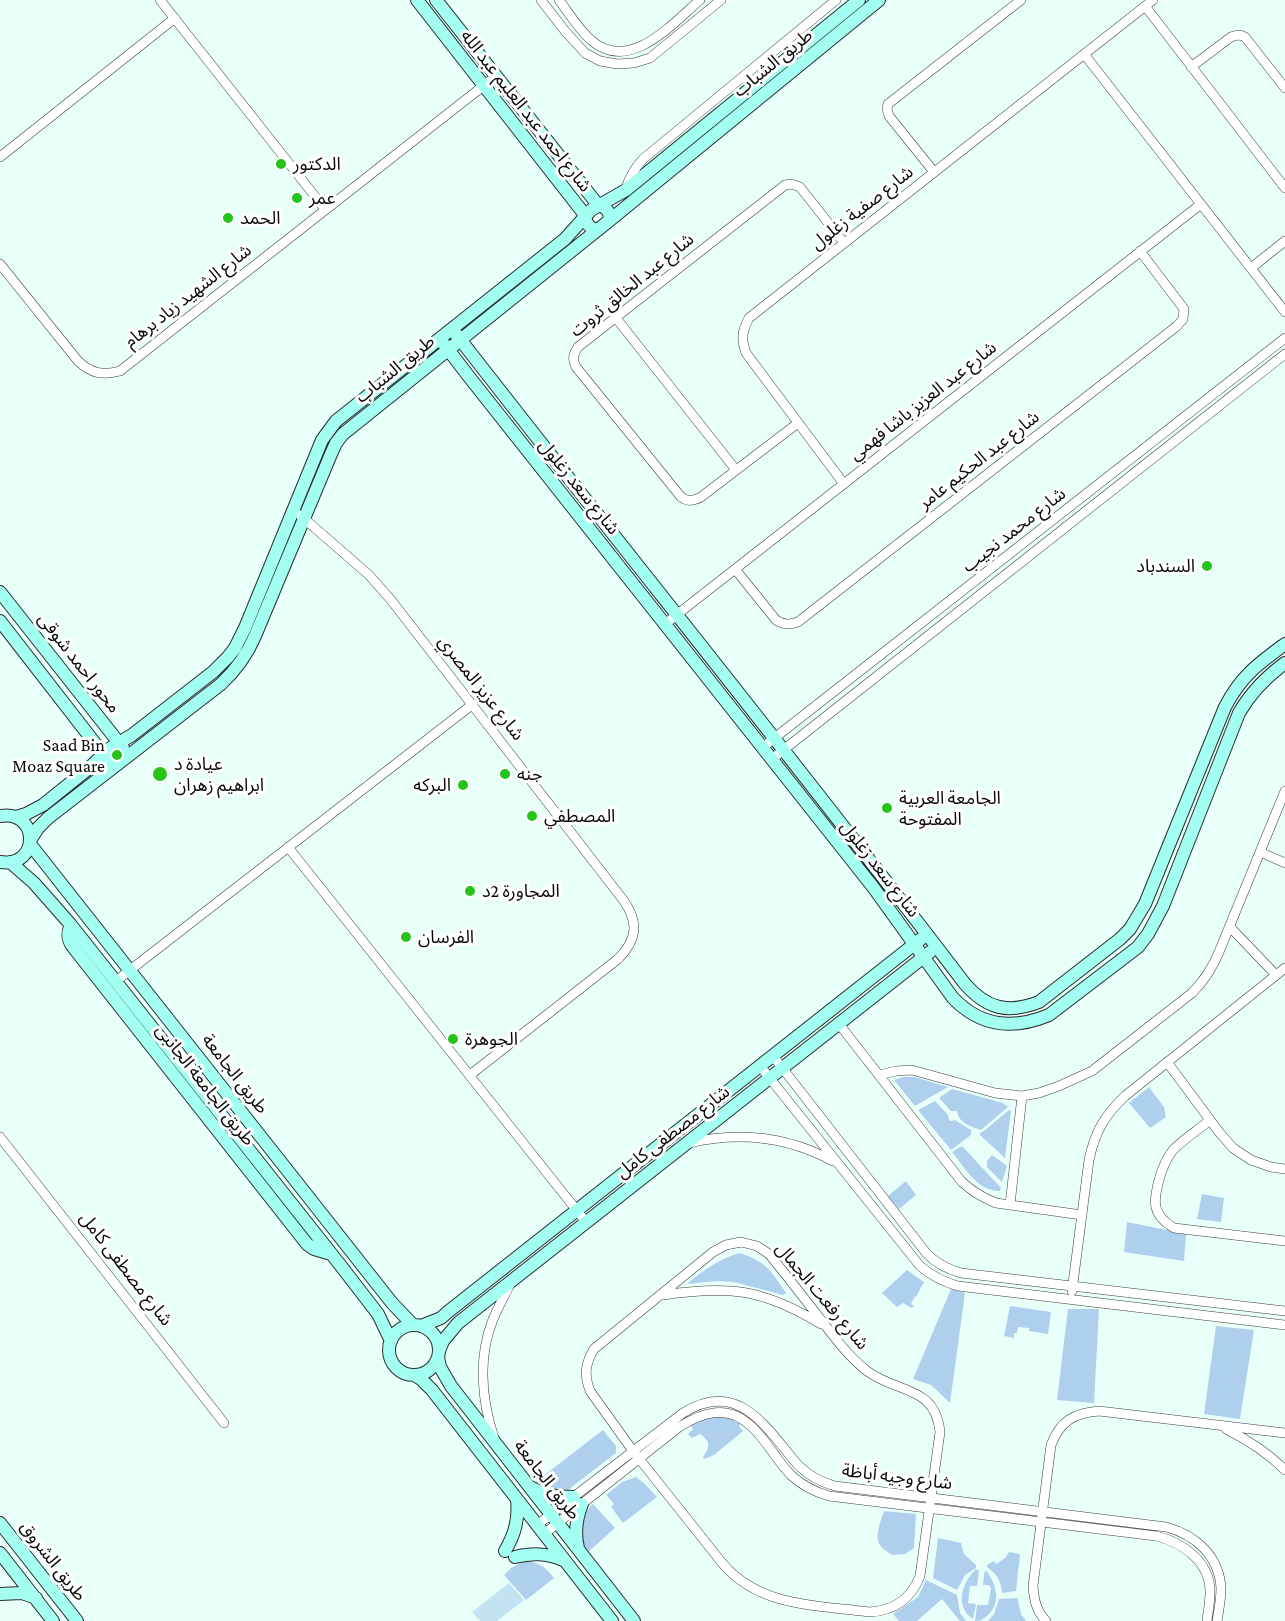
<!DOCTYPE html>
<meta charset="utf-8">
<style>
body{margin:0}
canvas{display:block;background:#e8fffa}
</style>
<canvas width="1285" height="1621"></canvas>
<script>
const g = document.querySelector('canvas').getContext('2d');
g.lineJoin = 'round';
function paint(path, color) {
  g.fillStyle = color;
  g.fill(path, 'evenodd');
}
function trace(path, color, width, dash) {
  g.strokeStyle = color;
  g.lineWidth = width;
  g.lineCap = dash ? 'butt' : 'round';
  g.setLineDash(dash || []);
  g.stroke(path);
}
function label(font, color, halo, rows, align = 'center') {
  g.font = font + ' "Crimson Pro","Noto Sans Arabic",serif';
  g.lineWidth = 6;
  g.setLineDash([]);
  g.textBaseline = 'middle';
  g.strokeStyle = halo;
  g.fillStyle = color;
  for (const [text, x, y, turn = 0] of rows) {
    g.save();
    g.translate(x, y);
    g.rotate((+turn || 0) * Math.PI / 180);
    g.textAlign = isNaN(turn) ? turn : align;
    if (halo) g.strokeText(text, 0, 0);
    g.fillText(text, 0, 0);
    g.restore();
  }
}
paint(new Path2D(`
 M903,1077h12l33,10 -33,19 -21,-26z
 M1149,1087l15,20 2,10 -16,11 -21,-25z
 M952,1089l51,14 5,4 -27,23c-10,-4 -22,-6 -24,-19h-6l-12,-13z
 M935,1101l13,14 1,5 2,1 4,-1 16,10v5l-20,15 -33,-40z
 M1009,1110l2,1 -6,47 -25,-23v-2l5,-3z
 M962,1146l39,42 -1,3c-23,0 -35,-23 -48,-39z
 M992,1155l15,11 -5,16 -15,-15v-6z
 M906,1181l10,14 -17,14 -11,-13z
 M1202,1194l22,4 -3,24 -24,-3z
 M1127,1222l59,12 -2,27 -60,-9z
 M739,1253c27,8 32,18 47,40l-3,2 -49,-13 -17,-1 -30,3c16,-14 31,-24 52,-31z
 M907,1270l17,12 -8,15 -1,-1 -4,8 3,2 -2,2 -9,-5 -6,4 -15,-14z
 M951,1289l14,4 -15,110 -19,-18 -18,-6z
 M1010,1306l41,6 -3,22 -19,-3v-3l-11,-1 -1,6h-3v5l-10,-2z
 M1068,1309h31l-5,94 -37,-3z
 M1216,1326l38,4 -14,89 -36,-5z
 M722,1415l12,4 7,4 -2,3 4,5 -29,24 -10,4 -1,-2c7,-9 8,-16 -3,-23l-8,4 -4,-4 5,-5 -4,-7z
 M603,1430l13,16v7l-4,3 -44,34 -25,-3 -9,-4z
 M636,1477l9,7 12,13 -34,26 -12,-16 3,-3 -8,-9 16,-13z
 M593,1504l22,24 -29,26c-4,-22 -10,-32 7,-50z
 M884,1511l32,3 -2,34 -9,6 -13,1c-4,-3 -10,-6 -12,-10 -6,-8 1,-25 4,-34z
 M938,1538l23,5 3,11 12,11v3l-11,7 -8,15 -24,-12z
 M1009,1552l11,2 -4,37 -14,2c-1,-12 -5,-19 -15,-26v-2l7,-4 2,3 9,-6z
 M525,1561c13,1 21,6 29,17l-28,22 -22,-25 7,-7z
 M976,1569l3,2 -2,15h-7l-2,17 8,1 -3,15c-19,-12 -11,-37 3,-50z
 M986,1570c10,14 16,32 2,45 -5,4 -7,6 -13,6l2,-16h11l3,-17 -2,-3h-6l1,-11z
 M926,1580l31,15 3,18 6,8h-6l-18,-22 -25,22h-18l-6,-7 25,-17z
 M1017,1598l1,2 3,14 5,7h-38l6,-7 5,-15z`), '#afd0ec');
paint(new Path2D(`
 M509,1583l15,17 -27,21h-17l-8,-9z`), '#c2e3f2');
const street = new Path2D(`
 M160,0l165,209
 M541,0l24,31 20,22 15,8 17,3 17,-1 16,-5 71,-58
 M559,0c10,13 19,29 32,40 38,34 81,-16 109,-40
 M1145,6l140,182
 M1084,54l201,258
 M1191,67l40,-30c5,-2 9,-3 14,0l40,51
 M0,157l175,-139
 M934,172l-45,-56 -2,-7 1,-5 133,-104
 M626,189c3,-12 8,-20 17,-30l193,-159
 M0,264l78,97c13,12 24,15 42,10l376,-295
 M1251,268l34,-27
 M616,318l120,152
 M798,423l-97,74c-8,4 -13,5 -20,0l-105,-130c-4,-8 -3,-12 2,-20l207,-162 6,-1 9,3 44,56
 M844,484l-98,-131c-5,-14 -4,-22 3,-35l404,-318
 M300,515l69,60 22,25 233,301c15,22 13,39 -6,58l-148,116
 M735,569l41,51c8,5 13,5 22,2l379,-296 6,-7 1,-10 -44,-58
 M665,624l536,-420
 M763,747l522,-409
 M772,759l513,-405
 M288,847l298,375
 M1260,852l25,11
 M1230,927l46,48
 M116,981l357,-277
 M839,1024l123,158c11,10 21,16 34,21l86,12
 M773,1056l154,198c10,10 20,15 34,19l324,38
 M1167,1062l52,70 14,16 18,12 20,7 14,2
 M760,1066l160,200c12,10 23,16 38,20l327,39
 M879,1075l17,-4 16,-1 83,23 27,3 17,-3 20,-7 33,-15 100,-78c12,-12 20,-24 27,-41l66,-161
 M1210,1120c-12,10 -26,19 -37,30 -7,9 -11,19 -14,30 -6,22 -7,35 15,48l111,13
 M0,1137l224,286
 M689,1143c51,-12 98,-7 144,18
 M1010,1205l12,-109
 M741,1242l16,4 12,8c18,22 35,44 52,66 14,18 28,37 46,51 31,23 68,14 73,61l-20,144c-9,23 -26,35 -51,36 -53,-7 -109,-5 -146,-48l-90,-113 -43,-60c-6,-16 -5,-27 4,-42l119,-97 13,-7z
 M1072,1291l17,-131c6,-28 15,-44 36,-64l160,-128
 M663,1295c66,-10 100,-6 158,29
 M1226,1429c22,11 42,24 59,41
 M494,1438c-12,-37 -16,-79 -2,-116 5,-13 12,-25 18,-38
 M537,1525l146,-112c56,-35 83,15 115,52 11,11 22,17 37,21l331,41c30,8 53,29 55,61 0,11 -2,22 -4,33
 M544,1534l135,-107c24,-15 49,-23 72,-1 16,14 26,36 41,50 11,10 23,16 37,20l327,40c26,6 55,26 54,57 0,9 -2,19 -3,28
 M1046,1621c-10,-10 -12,-22 -13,-35l18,-141c9,-24 23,-32 48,-34l186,22`);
const secondary = new Path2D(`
 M417,0l168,215c1,9 4,13 12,15
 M436,0l162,205c8,2 12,6 12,15
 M452,329c170,219 345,434 513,655 22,25 43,30 74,18l81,-63 10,-10 15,-25 80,-197c16,-31 33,-43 60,-63
 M440,339l30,39 403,509 80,111c28,29 60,32 96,17l76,-58 13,-10 10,-13 15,-28 76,-193c12,-21 27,-36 46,-50
 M0,592l123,156
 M0,621l108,139
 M0,816c39,-7 41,52 0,46
 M16,817l10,-3 17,-9 46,-37 20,-19 23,-14 81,-63 15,-15 7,-9 10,-20 77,-188 14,-19 229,-182 26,-29 35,-20 233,-190
 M31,839l7,-11 10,-10 173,-134c15,-14 26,-29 34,-48l76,-182 5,-11 7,-9 267,-214 269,-220
 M30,844l362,459 21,22
 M10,862l24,21 37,42 270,341 37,48 13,27
 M71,925c-4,8 -4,14 2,22l234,297 7,5 17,5
 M389 1350a25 25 0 1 1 50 0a25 25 0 1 1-50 0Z
 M421,1326l20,-8 8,-7 472,-372
 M439,1351l4,-10 15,-18 472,-371
 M438,1357l2,10 11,19 183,235
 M414,1375l7,4 11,11 180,231
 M532,1488c14,8 26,9 42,9
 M0,1523l77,98
 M578,1548c-4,-16 -2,-29 4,-44
 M505,1551c10,-17 14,-32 12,-52
 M0,1553l53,68
 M515,1557c17,-4 31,-4 48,3
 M0,1594l22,-1 14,5`);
trace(street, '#3d3d3d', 10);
trace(secondary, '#2c2c2c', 14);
trace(street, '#fff', 9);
trace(secondary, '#a3fff2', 12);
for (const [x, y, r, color] of [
 [281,164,6,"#26c31a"],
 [297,198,6,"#26c31a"],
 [228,218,6,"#26c31a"],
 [1207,566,6,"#26c31a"],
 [117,755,6,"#26c31a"],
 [160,774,8,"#26c31a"],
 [505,774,6,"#26c31a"],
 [463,785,6,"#26c31a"],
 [887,808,6,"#26c31a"],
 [532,816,6,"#26c31a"],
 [470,891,6,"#26c31a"],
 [406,937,6,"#26c31a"],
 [453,1039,6,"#26c31a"]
]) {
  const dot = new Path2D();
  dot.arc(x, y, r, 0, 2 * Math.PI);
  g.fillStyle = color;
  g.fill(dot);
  trace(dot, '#fff', 2);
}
label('18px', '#0a0a0a', '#fff', [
 ["طريق الشباب",773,63,-39],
 ["شارع احمد عبد العليم عبد الله",526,111,52],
 ["شارع صفية زغلول",862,208,-38],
 ["شارع عبد الخالق ثروت",632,285,-39],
 ["شارع الشهيد زياد برهام",188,296,-38],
 ["طريق الشباب",395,369,-39],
 ["شارع عبد العزيز باشا فهمي",923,401,-38],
 ["شارع عبد الحكيم عامر",979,460,-38],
 ["شارع سعد زغلول",579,487,51],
 ["شارع محمد نجيب",1014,530,-38],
 ["محور احمد شوقى",79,663,52],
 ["شارع عزيز المصري",481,688,52],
 ["شارع سعد زغلول",880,869,52],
 ["طريق الجامعة",235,1074,52],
 ["طريق الجامعة الجانبى",205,1085,52],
 ["شارع مصطفى كامل",673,1132,-38],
 ["شارع مصطفى كامل",126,1269,52],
 ["شارع رفعت الجمال",822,1296,50],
 ["شارع وجيه أباظة",897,1477,7],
 ["طريق الجامعة",547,1480,52],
 ["طريق الشروق",53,1561,52]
]);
label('18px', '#0a0a0a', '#fff', [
 ["الدكتور",293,164],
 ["عمر",309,198],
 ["الحمد",240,218],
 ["السندباد",1195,566,"right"],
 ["Saad Bin",105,745,"right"],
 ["Moaz Square",105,766,"right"],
 ["عيادة د",174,764],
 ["ابراهيم زهران",174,785],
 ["جنه",517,774],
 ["البركه",451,785,"right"],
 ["الجامعة العربية",899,798],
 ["المفتوحة",899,819],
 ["المصطفي",544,816],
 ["المجاورة 2د",482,891],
 ["الفرسان",418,937],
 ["الجوهرة",465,1039]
], 'left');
</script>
